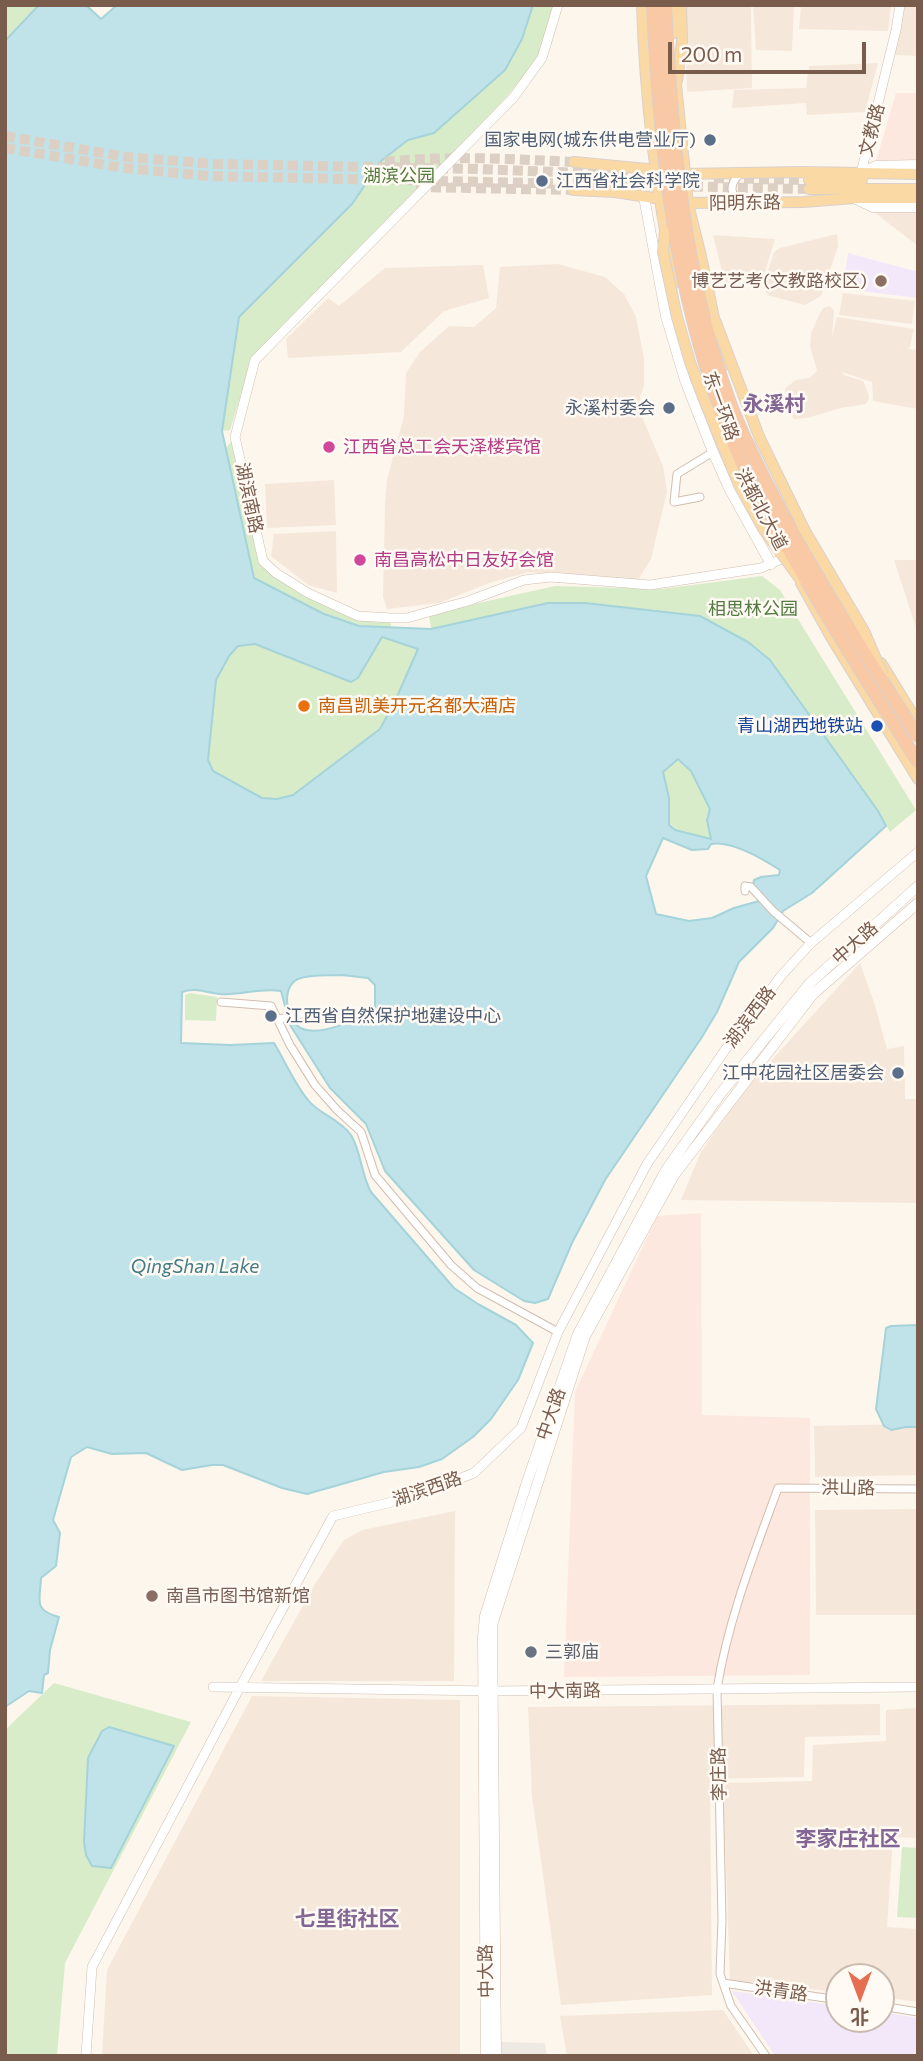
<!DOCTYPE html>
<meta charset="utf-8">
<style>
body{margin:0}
#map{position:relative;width:923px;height:2061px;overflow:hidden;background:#fdf6ec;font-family:Commissioner,"Noto Sans SC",sans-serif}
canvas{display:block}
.frame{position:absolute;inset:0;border:7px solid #7a5c4d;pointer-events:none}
.north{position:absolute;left:825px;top:1963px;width:70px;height:70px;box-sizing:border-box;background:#fffaf3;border:2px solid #cabbb1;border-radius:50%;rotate:180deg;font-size:19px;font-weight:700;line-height:28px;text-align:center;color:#7a5c4d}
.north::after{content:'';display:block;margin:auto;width:24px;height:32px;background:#e76f51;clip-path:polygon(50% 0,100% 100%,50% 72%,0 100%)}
.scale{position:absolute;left:668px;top:42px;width:198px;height:32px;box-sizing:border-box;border:4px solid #7a5c4d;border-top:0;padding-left:9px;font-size:21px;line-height:24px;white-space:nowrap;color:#7a5c4d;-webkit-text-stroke:5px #fffaf3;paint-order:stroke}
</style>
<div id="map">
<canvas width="923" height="2061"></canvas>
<div class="frame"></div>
<div class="north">北</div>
<div class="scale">200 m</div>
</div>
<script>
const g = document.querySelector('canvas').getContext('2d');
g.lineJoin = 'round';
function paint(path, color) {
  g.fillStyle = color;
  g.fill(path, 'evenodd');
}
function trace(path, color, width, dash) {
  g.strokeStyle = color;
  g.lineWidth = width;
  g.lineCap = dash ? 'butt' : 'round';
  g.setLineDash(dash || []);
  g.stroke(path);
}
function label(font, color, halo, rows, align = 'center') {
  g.font = font + ' Commissioner,"Noto Sans SC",sans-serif';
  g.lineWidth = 5;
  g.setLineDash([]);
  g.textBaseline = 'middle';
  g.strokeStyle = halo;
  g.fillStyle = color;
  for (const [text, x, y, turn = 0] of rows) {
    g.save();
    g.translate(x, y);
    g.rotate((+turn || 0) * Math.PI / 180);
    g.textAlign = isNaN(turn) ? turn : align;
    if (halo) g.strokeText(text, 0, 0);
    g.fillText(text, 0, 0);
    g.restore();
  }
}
paint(new Path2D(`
 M685,5h66l1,83 -65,4z
 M753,5h41l-2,46 -36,-1z
 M801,5h90l-3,26 -89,-2z
 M902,5h16v51l-23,-1z
 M878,63l-13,49 -58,3 -1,-12 -74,5 2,-18 72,-2 3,-22z
 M874,212h44v34z
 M837,234l1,13 -17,49 -16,9 -38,-10 -3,-11 10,-32 6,-4z
 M713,235l62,4 -12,39 -37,10z
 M558,264l47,13 19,17 12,23 8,41v27l-4,12 2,20 21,49 4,26 -16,67 -13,21 -109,-8 -40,11 -50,20 -52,6 -4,-12 2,-92 2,-25 17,-64 2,-43 14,-21 29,-26 25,1 22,-19 4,-41z
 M483,265l6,33 -45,13 -43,41 -113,6 -2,-19 42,-41 11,8 46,-38z
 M843,293l72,8 -3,23 -73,-9z
 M830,306l4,5 -2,26 5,-20 77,12 -5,20 9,1v59l-45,-8 -1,-19 -30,-10 2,3 19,6 5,11 1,6 -3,6 -25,4 -34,10 -13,1 -4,-5 -4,-13 -1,-13 11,-8 13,-2 8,-7 -7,-25 1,-13 9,-20 3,-5z
 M334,480l2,45 -69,3 -2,-44z
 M336,531l1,62 -29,-8 -37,-29 3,-22z
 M894,560h24v74z
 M860,963l14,39 13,47 17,-3 1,53h13v104l-237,-3 19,-46 38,-57z
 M918,1424v51l-103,2 -1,-51z
 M918,1509v106h-102l-1,-105z
 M455,1511l-1,170h-193l54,-97 28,-43 19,-11z
 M252,1696l208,4v356h-358l5,-86z
 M880,1704v31l-75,2 -1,40 -94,2 2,216 -151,10 -29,-209 -4,-89z
 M918,1708v130l-25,-1 -6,90 31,2v73l-37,-5v-20h-42v15l-109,-12 -7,-197 89,-2 1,-36 73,-4v-31z
 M723,2010l31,46h-187l-7,-40z`), '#f5e8da');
paint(new Path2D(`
 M896,93h22v67l-42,1z
 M701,1213l1,202 108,3v257l-246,2 11,-285 82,-176z`), '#fde8e0');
paint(new Path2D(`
 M500,2042l45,1 2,13h-47z`), '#efe9e4');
paint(new Path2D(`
 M848,253l70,19v26l-75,-9z
 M732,1991l107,15v13h42v-7l37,6v38h-143z`), '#f3e8fa');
paint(new Path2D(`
 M5,5h34l-34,36z
 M533,5h21l-16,52 -24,31 -21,24 -241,248 -22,70 -8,1 17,-114 113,-113 30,-44 26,-20 26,-7 88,-94z
 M235,437l28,125 13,11 82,43 33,2v10l-33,-2 -34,-12 -70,-36 -28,-130z
 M762,576l18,14 136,220 -26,22 -12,-21 -108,-151 -70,-44 -115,-13h-36l-118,26 -2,-15 126,-28 106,3z
 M382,637l37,12 -23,50 -16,30 -87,66 -16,4 -15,-1 -49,-27 -5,-11 8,-80 13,-24 9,-10 17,-2 96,38 7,-4z
 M678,758l13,13 19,38 -3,11 5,19 -37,-9 -6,-5v-27l-6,-26z
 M190,993l27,4 -1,24 -31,-1v-25z
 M54,1683l137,39 -126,241 -8,93h-52v-326z
 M902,1847l16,1v70l-21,-1z`), '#d8ecc9');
const water = new Path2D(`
 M39,5h47l15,14 16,-14h416l-11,34 -17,31 -71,63 -26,7 -26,20 -30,44 -113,113 -17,114 32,147 70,36 35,12 72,3 117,-26h37l115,13 48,26 22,18 108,151 8,15 -74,67 -29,18 -10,17 -34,34 -22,50 -15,25 -97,143 -33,63 -24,56 -13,4 -11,-2 -50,-31 -89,-99 -19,-47 -36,-36 -40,-63 -9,-34c-20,-4 -40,5 -61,3 -13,-1 -25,-7 -38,-2l-1,51 49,2 44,-2c11,18 20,40 34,57 11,14 32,19 43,35 10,16 10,39 20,57l83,96 24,16 38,21 17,18 -15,37 -27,39 -18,18 -31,22 -23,8 -35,5 -77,22 -25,-6 -59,-23h-11l-30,5 -36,-17 -34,1 -25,-7 -16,10 -18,63 7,13 -4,33 -15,12c-1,23 -8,32 18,39l-9,33 -2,23 -4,2 -2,18 -13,-2 -24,16v-1666zM382,637l36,12 -22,50 -16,30 -87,66 -16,4 -15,-1 -49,-27 -5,-11 8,-80 13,-24 9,-10 17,-2 96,38 7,-4zM678,759l13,12 19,38 -3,11 4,19 -36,-9 -6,-5v-27l-6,-26zM663,838l29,12 16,-1 3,-5c20,-4 52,15 69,26l-1,5 -18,2 -7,3 -1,5 8,14 -2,2 -25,7 -22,10 -23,3 -33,-7 -10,-38zM342,975l26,3 7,7v22c-13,12 -54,29 -72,22 -17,-6 -23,-42 -5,-50 13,-5 31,-3 44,-4z
 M918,1325v102h-12l-15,3 -7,-4 -8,-17 10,-81 5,-2z
 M109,1727l65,19 -63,122 -19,-2 -6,-11 -2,-13 4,-84 14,-27z`);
paint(water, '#bfe3e8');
trace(water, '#a5d3da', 2);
trace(new Path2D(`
 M5,136l121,21 88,7 263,5 186,7
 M5,148l119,20 85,8 600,13
 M385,162c64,-7 124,-3 189,0
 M714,178l95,2
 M416,187l157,3`), '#dcd0c4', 10, [10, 5]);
const minor = new Path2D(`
 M740,174c-11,10 -11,21 2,29
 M700,497l-26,5 3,-28 36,-22
 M745,891v-5l6,1 22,24 38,32
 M221,1002l50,4 19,39 25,40 22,25 24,22 14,43 76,90 26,23 81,44
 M279,1019l27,-6
 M723,1983l116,17
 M881,2006l37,6
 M766,2056l-35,-50 -11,-32 2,-54 -5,-231c11,-69 37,-135 61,-201l140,1`);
const tertiary = new Path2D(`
 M558,5l-16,53 -29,40 -258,262 -20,77 28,124 13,12 32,20 50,23 33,2h16l61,-17 56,-21 27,-3 99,8 111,-17 25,-11
 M861,173l35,-143 4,-25
 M213,1687l279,4 426,-4
 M86,2056l6,-89 147,-278 94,-173 76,-18 65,-25 47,-45 37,-96 89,-168 78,-114 56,-74 30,-33 107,-91`);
const secondary = new Path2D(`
 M861,173l15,-7 42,-1
 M644,197l22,119 19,64 28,72 16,36 42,76
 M856,199l17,8h45
 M486,2056l-3,-419 2,-21 42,-134 51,-148 88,-164 55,-77 89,-110 108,-97
 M496,2056l-4,-431 93,-289 89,-161 139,-181 105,-91`);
const primary = new Path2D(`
 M642,5c3,94 14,186 33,278
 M672,5v29
 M675,74l13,130 12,48 24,113
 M677,81l5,-39 -1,-37
 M574,162l84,8
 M681,174l122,-2 115,2
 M809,180h53
 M809,189h109
 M573,190l42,2 52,8
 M683,203l120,-1 52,-4h63
 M801,583l30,54 87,142
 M881,663l37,60`);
trace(minor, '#d1beb0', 9);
trace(tertiary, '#d1beb0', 10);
trace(secondary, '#d6c0b0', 11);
trace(primary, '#dad1cd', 12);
trace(minor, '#fff', 7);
trace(tertiary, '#fff', 9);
trace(secondary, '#fff', 10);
trace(primary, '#fbd9a5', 10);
const primaryBridge = new Path2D(`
 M665,231l-2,21 14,65 13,45 13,35 36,88 25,45 36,49
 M715,320l45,119 45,92 59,100 19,44`);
const trunkBridge = new Path2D(`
 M653,5c7,154 24,314 88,455 14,32 32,63 50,94 40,71 83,139 127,208
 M665,5c7,134 18,269 64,395 10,28 24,56 37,82 44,89 99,171 152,255`);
trace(primaryBridge, '#dad1cd', 12, []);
trace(trunkBridge, '#dad1cd', 14, []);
trace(primaryBridge, '#fbd9a5', 10);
trace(trunkBridge, '#f9c8a4', 12);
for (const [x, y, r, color] of [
 [710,140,7,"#5c6f8a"],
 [542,181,7,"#5c6f8a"],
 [881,281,7,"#8d6e63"],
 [669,408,7,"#5c6f8a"],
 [329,447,7,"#d1479c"],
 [360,560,7,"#d1479c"],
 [304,706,7,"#e8710a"],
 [877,726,7,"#1a4fb4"],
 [271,1016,7,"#5c6f8a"],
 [898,1073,7,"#5c6f8a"],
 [152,1596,7,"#8d6e63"],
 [531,1652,7,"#6b7280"]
]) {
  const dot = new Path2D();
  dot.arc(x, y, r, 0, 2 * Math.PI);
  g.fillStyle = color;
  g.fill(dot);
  trace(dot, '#fffaf3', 2.5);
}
label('18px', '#7a5c4d', '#fffaf3', [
 ["文教路",872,130,-76],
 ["阳明东路",745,203,-1],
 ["东一环路",721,406,70],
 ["湖滨南路",249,498,78],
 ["洪都北大道",761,509,62],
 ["中大路",855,943,-42],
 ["湖滨西路",750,1017,-53],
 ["中大路",551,1414,-71],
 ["洪山路",848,1488,1],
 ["湖滨西路",427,1489,-19],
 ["中大南路",565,1691,-1],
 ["李庄路",719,1774,-91],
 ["中大路",486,1971,-91],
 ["洪青路",781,1991,8]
]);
label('18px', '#4e5e75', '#fffaf3', [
 ["国家电网(城东供电营业厅)",696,140],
 ["江西省社会科学院",556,181,"left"],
 ["永溪村委会",655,408],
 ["江西省自然保护地建设中心",285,1016,"left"],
 ["江中花园社区居委会",884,1073]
], 'right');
label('18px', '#537a41', '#fffaf3', [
 ["湖滨公园",399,176],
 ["相思林公园",753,609]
]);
label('18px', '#785e54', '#fffaf3', [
 ["博艺艺考(文教路校区)",867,281],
 ["南昌市图书馆新馆",166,1596,"left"]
], 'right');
label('18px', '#b23c85', '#fffaf3', [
 ["江西省总工会天泽楼宾馆",343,447],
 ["南昌高松中日友好会馆",374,560]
], 'left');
label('18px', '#c56008', '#fffaf3', [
 ["南昌凯美开元名都大酒店",318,706]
], 'left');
label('18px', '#164399', '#fffaf3', [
 ["青山湖西地铁站",863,726]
], 'right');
label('18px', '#5b616d', '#fffaf3', [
 ["三郭庙",545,1652]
], 'left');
label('italic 19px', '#437c86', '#fffaf3', [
 ["QingShan Lake",195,1267]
]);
label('bold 21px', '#846695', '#fffaf3', [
 ["永溪村",774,404],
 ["李家庄社区",848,1839],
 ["七里街社区",347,1919]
]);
</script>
